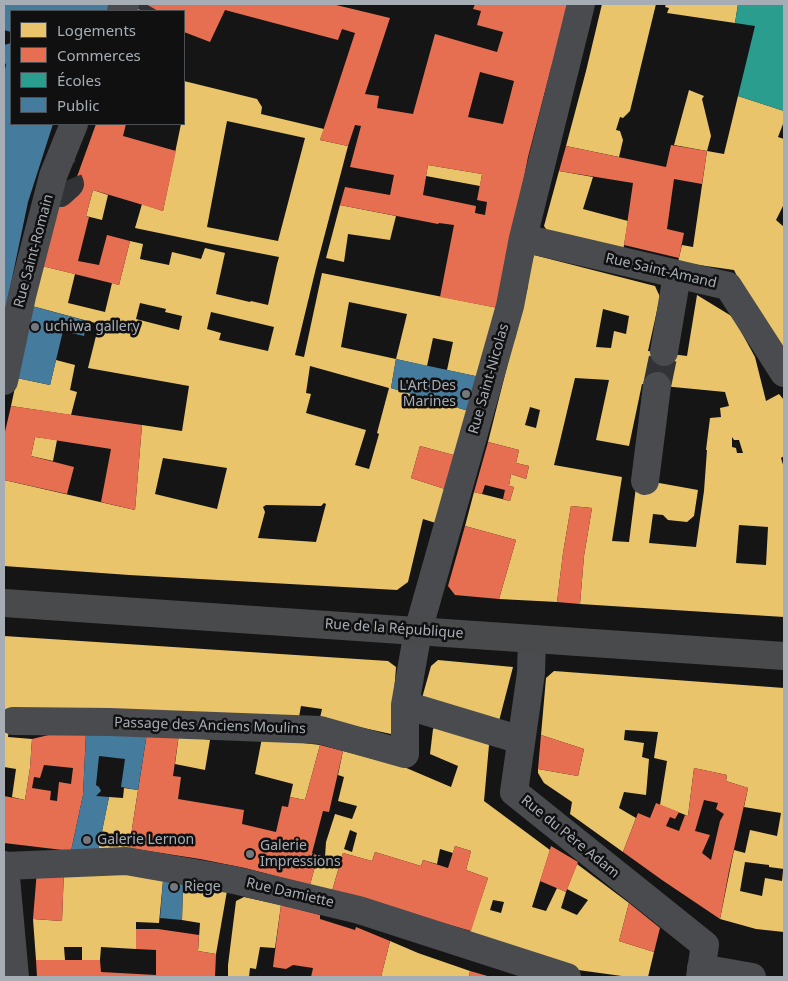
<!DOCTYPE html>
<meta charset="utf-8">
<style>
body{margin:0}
#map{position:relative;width:788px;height:981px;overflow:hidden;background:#151516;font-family:"Noto Sans",sans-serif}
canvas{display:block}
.frame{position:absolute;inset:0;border:5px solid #a7adb5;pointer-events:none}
.legend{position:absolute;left:10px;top:10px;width:175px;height:115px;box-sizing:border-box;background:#101011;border:1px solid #4c4f53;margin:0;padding:6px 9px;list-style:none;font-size:15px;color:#a7adb5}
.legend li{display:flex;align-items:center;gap:10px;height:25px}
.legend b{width:25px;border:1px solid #4c4f53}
</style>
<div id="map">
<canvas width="788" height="981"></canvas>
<div class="frame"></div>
<ul class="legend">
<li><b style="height:14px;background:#e9c46a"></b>Logements</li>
<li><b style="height:14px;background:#e76f51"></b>Commerces</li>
<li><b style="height:14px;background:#2a9d8f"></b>Écoles</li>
<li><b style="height:14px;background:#457b9d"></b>Public</li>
</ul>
</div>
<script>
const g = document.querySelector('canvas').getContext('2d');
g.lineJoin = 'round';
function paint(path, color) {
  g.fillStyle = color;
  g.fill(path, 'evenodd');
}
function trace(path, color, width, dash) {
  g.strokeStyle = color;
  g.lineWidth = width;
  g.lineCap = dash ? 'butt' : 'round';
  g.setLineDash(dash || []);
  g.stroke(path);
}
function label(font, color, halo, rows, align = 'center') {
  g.font = font + ' "Noto Sans",sans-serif';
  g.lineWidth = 5;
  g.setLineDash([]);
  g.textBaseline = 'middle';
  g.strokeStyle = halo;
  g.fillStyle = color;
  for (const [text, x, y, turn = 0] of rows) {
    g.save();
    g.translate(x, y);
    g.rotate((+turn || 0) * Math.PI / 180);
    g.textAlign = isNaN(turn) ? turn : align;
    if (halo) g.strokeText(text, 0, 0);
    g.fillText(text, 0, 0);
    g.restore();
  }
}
paint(new Path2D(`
 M602,4h54l-26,107 -7,7 -3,-1 -4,13 4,1 3,9 -4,17 -53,-11 20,-75z
 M666,4h72l-3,19 -68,-10 2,-5 -4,-1z
 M184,81l73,18 5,8 -1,7 63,15 -4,11 28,6 -32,122 -21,87 9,2 18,-84 176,35 -18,69 -33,-7 6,-28 -20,-4 -6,28 -31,-7 -5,29 81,24 -11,45 -41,-11 -9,32 40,13 -9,34 -19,-6 -15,63 -11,8 -268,-15 -125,-9v-86l131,30 7,-85 40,6 7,-45 -101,-18 11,-44 -67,-18 10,-40 33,8 -7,29 37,9 7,-29 7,2 11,-44 13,3 -3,15 29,6 3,-13 29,7 4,-11 20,5 -9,41 34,8 1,-1 17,4 9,-41 2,-7 -67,-13 -77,-16 7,-24 21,7 18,-87h3zM227,121l78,17 -27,103 -71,-14zM349,302l58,12 -11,45 -55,-12zM140,303l26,6 -1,3 17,4 -3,14 -43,-11zM211,312l63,15 -6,24 -49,-11 2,-7 -14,-4zM310,366l79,22 -12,45 2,1 -10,35 -14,-4 11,-35 -60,-17 5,-19 -5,-1zM163,458l64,10 -10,41 -62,-15zM324,503l2,1 -10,38 -58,-4 7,-26 -2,-5 3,-2 55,1z
 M689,90l15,6 -2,3 9,37 -4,15 -33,-6z
 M738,96l46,15v13h-1l-5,13 6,2v65l-8,16 8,7v130l-43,-73 -7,-14 -56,-8 4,-17 11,2 14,-96 17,3z
 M428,165l54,9 -2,12 -54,-10z
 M559,171l34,6 -10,32 45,12 -5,30 -75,-19 -4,-6z
 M93,190l15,5 -6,25 -16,-4z
 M340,205l56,11 -6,24 -42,-6 -4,28 -18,-4z
 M534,255l121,31 5,11 -12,54 39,5 10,-61 36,22 22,40 11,44 13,-7 5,6v56l-3,2 3,10v149l-204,-13 4,-48 8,-48 -21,-2 -8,47 -6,49 -58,-3 17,-59 -51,-14 9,-34 36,9 4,-14 -5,-1 2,-12 15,5 3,-13 -13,-3 3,-13 -31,-8 26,-103h1l13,-53h-3zM603,309l26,7 -3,18 -12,-3 -3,17 -15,-1zM575,378l34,2 -13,60 33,6 13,-62 83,8 4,14 -9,2 1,9 -11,1 -4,32h1l-3,41 -8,56 -47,-4 4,-29 10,1 5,5 19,2 7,-6 4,-26 -61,-11 -8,63 -17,-1 10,-64 -68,-12 6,-24zM530,407l10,3 -4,18 -11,-3zM732,437l2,3h5l4,13h-6l-1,-5 -4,-1zM739,525l29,2 -2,38 -30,-2z
 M56,360l19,5 -5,25 7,2 -6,23 -60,-9 6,-28 33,7z
 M35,437l22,3 -4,21 -22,-5z
 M4,636l384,25 8,6 -5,67 -41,-9 -31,-3 3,-13 -21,-3 -2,11 -295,-4z
 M438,660l75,7 -14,54 -77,-23 9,-32z
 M554,671l230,17v181l-15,-2v-2l-24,-3 -5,29 22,5 3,-18 17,3 1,-10h1v61l-28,-3 -36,-10 14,-69 11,3 5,-23 27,6 4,-23 -37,-6 4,-19 -22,-7 1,-6 -33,-7 -6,48 -28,-11 7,-44 -13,-3 4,-26 -33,-2 -1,10 20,3 -2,14 7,2 -3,36 -22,-3 -5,16 17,10 -13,34 -53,-38 2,-12 -28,-19 -6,-10v-4l40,7 6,-27 -43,-14 5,-57z
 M441,722l41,17 7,6 -5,56 66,49 -18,57 14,4 11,-23 9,4 -5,16 16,7 11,-15 -21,-11 10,-25 52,39 -10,38 35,11 -6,25h-19l-51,-7 -110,-32 20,-60 -22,-8 5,-19 -16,-5 -2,7 -13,-4 -3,15 -14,-4 -2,6 -46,-14 -3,9 -29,-8 -11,38 -22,-6 8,-30 7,2 1,-15 9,-28 17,5 5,-13 -19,-5 6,-24 -6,-2 5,-24 61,16 47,20 7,-21 -28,-12 3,-25zM350,830l7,3 -5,19 -8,-3zM493,900l11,2 -3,11 -11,-3z
 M4,728h5l-1,9 24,2 -2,29 -5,32 -13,-3 4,-28 -12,-2z
 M179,734l31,6 -5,30 -30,-6z
 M262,738l58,7 -15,55 -15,-3 3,-13 -38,-10z
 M124,788l14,2 -9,58 -31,3 11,-54 14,1z
 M64,870l85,6 14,5 -4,42 -23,-1v27l-35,-2 -1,13h-18v-13h-18l1,13h-29l-3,-41 29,2z
 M183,883l44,8 -11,63 -18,-3 2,-28 -18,-3z
 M244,897l37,8 -6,43 -15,-1 -4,22 -6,-1 -1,9h-21v-12l8,-64z
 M390,941l28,12 52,18 -1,6h-88z`), '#e9c46a');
paint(new Path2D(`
 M138,4h194l58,14 -25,76 14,2 -2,12 36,6 22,-80 62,18 6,-20 -26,-7 4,-14 -8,-2 2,-5h97l-21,64 -23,89 -30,151 -58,-11 14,-72 -15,-2 -1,1 -98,-19 5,-18 45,8 4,-20 -44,-8 11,-41 -6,-1 -7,21 -28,-6 35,-107 -13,-4 -4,11 -113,-30 -15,32 -26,-10v-21h-50zM480,72l34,9 -11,43 -35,-7zM428,165l54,9 -5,26 10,2 -2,13 -10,-2 1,-7 -53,-11z
 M96,124h30l-3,12 53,15 -13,60 -70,-21 -7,26 3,1 -11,44 21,4 8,-30 23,6 -11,44 -77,-19 20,-85 12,4z
 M671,145l36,6 -5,33 -28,-5 -7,50 17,4 -5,25 -55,-13 9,-62 -74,-12 7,-25 100,21z
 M11,406l131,19 -7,85 -34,-8 10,-53 -76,-12 -4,19 43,11 -7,27 -63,-14v-44z
 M488,442l31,8 -3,13 13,3 -3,13 -15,-5 -2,12 5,1 -4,14 -7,-2 2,-9 -20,-5 -3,9 -8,-2z
 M420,446l41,11 -10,34 -40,-13z
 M571,506l21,2 -8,48 -4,48 -23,-2 6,-49z
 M465,526l51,14 -17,59 -44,-4 -7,-9z
 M57,733h29l-3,62 -12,56 -67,-8v-47l21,4 5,-32 2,-29zM44,765l29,3 -2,16 -12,-2 -2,19 -7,-1 1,-9 -19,-3 2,-11 6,1z
 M147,733l32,1 -6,42 8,1 -3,22 66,11 -2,14 34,8 6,-26 6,1 2,-10 15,3 15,-55 23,6 -14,61 -6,-1 -11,42 6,2 -8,30 -65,-17 -45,-9 -71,-11z
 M541,735l43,14 -6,27 -40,-7z
 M694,768l33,7 -1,6 22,7 -19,83 -9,48 -58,-39 -39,-28 15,-39 12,5 6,-15 23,9 -4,7 -5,-2 -4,9 13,5 6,-16 3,1zM704,800l14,3 -2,6 8,5 -4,7 -9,39 -9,-7 8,-18 -15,-4z
 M455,846l16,5 -5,19 22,8 -17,53 -139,-40 11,-38 29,8 3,-9 46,14 2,-6 25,8z
 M551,846l27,16 -12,30 -26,-11z
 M37,870h27l-2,51 -29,-2z
 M629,903l31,25 -6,24 -35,-11z
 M281,905l39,10v4l35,11 1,-3 34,14 -9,36h-70l2,-9 -20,-3 -7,4 -13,-2z
 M136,929h22l41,6 -1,16 18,3 -1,23h-178l-1,-17h64l1,12 55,3v-25l-20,-1z
 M470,971l21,6h-22z`), '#e76f51');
paint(new Path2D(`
 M738,4h46v107l-46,-15 17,-70 -20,-3z`), '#2a9d8f');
paint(new Path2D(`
 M4,4h111l-3,7h-101v21l-7,-2z
 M11,43v81h42l-25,78 -23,110 -1,-239 2,-8 -2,-4v-16z
 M32,306l55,15 -3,15 -21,-5 -13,54 -33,-7z
 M396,359l84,18 -8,35 -81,-24z
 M86,733h61l-9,57 -17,-3 4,-28 -26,-3 -3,29 3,2 2,4 -5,5 13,1 -11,54h-27l12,-56z
 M163,881l20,2 -1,37 -22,-2z`), '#457b9d');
trace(new Path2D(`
 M142,11l4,-7
 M50,191l10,2 10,-9 -10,-24
 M657,386l7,-34`), '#323336', 28, [28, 14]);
trace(new Path2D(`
 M121,11l4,-7
 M523,238l205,48 56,87
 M664,352l13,-77
 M4,381l18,-85 31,-120 21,-52
 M645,481l12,-95
 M532,639l-1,34 -17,119 191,153 -5,32
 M405,705l116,35
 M13,721l97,1 210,8 85,24v-49l13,-74 92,-325 13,-68 58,-234
 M4,865l1,1 10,111
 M5,866l121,-5 108,19 125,30 208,67
 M701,968l51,9`), '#4a4b4e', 28);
trace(new Path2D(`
 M4,603l780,53`), '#494a4c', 28);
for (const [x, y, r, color] of [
 [35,327,5,"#74787d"],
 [466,394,5,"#74787d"],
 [87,840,5,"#74787d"],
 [250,854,5,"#74787d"],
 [174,887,5,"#74787d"]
]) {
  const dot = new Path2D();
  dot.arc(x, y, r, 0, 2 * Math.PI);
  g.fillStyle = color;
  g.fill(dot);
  trace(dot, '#101011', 2);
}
label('14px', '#a7adb5', '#101011', [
 ["Rue Saint-Romain",34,251,-75],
 ["Rue Saint-Amand",661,271,13],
 ["Rue Saint-Nicolas",489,379,-74],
 ["Rue de la République",394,629,4],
 ["Passage des Anciens Moulins",210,726,2],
 ["Rue du Père Adam",570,837,39],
 ["Rue Damiette",290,893,13]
]);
label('14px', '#a7adb5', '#101011', [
 ["uchiwa gallery",45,327],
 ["L'Art Des",456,386,"right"],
 ["Marines",456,402,"right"],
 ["Galerie Lernon",97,840],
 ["Galerie",260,846],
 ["Impressions",260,862],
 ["Riege",184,887]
], 'left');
</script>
